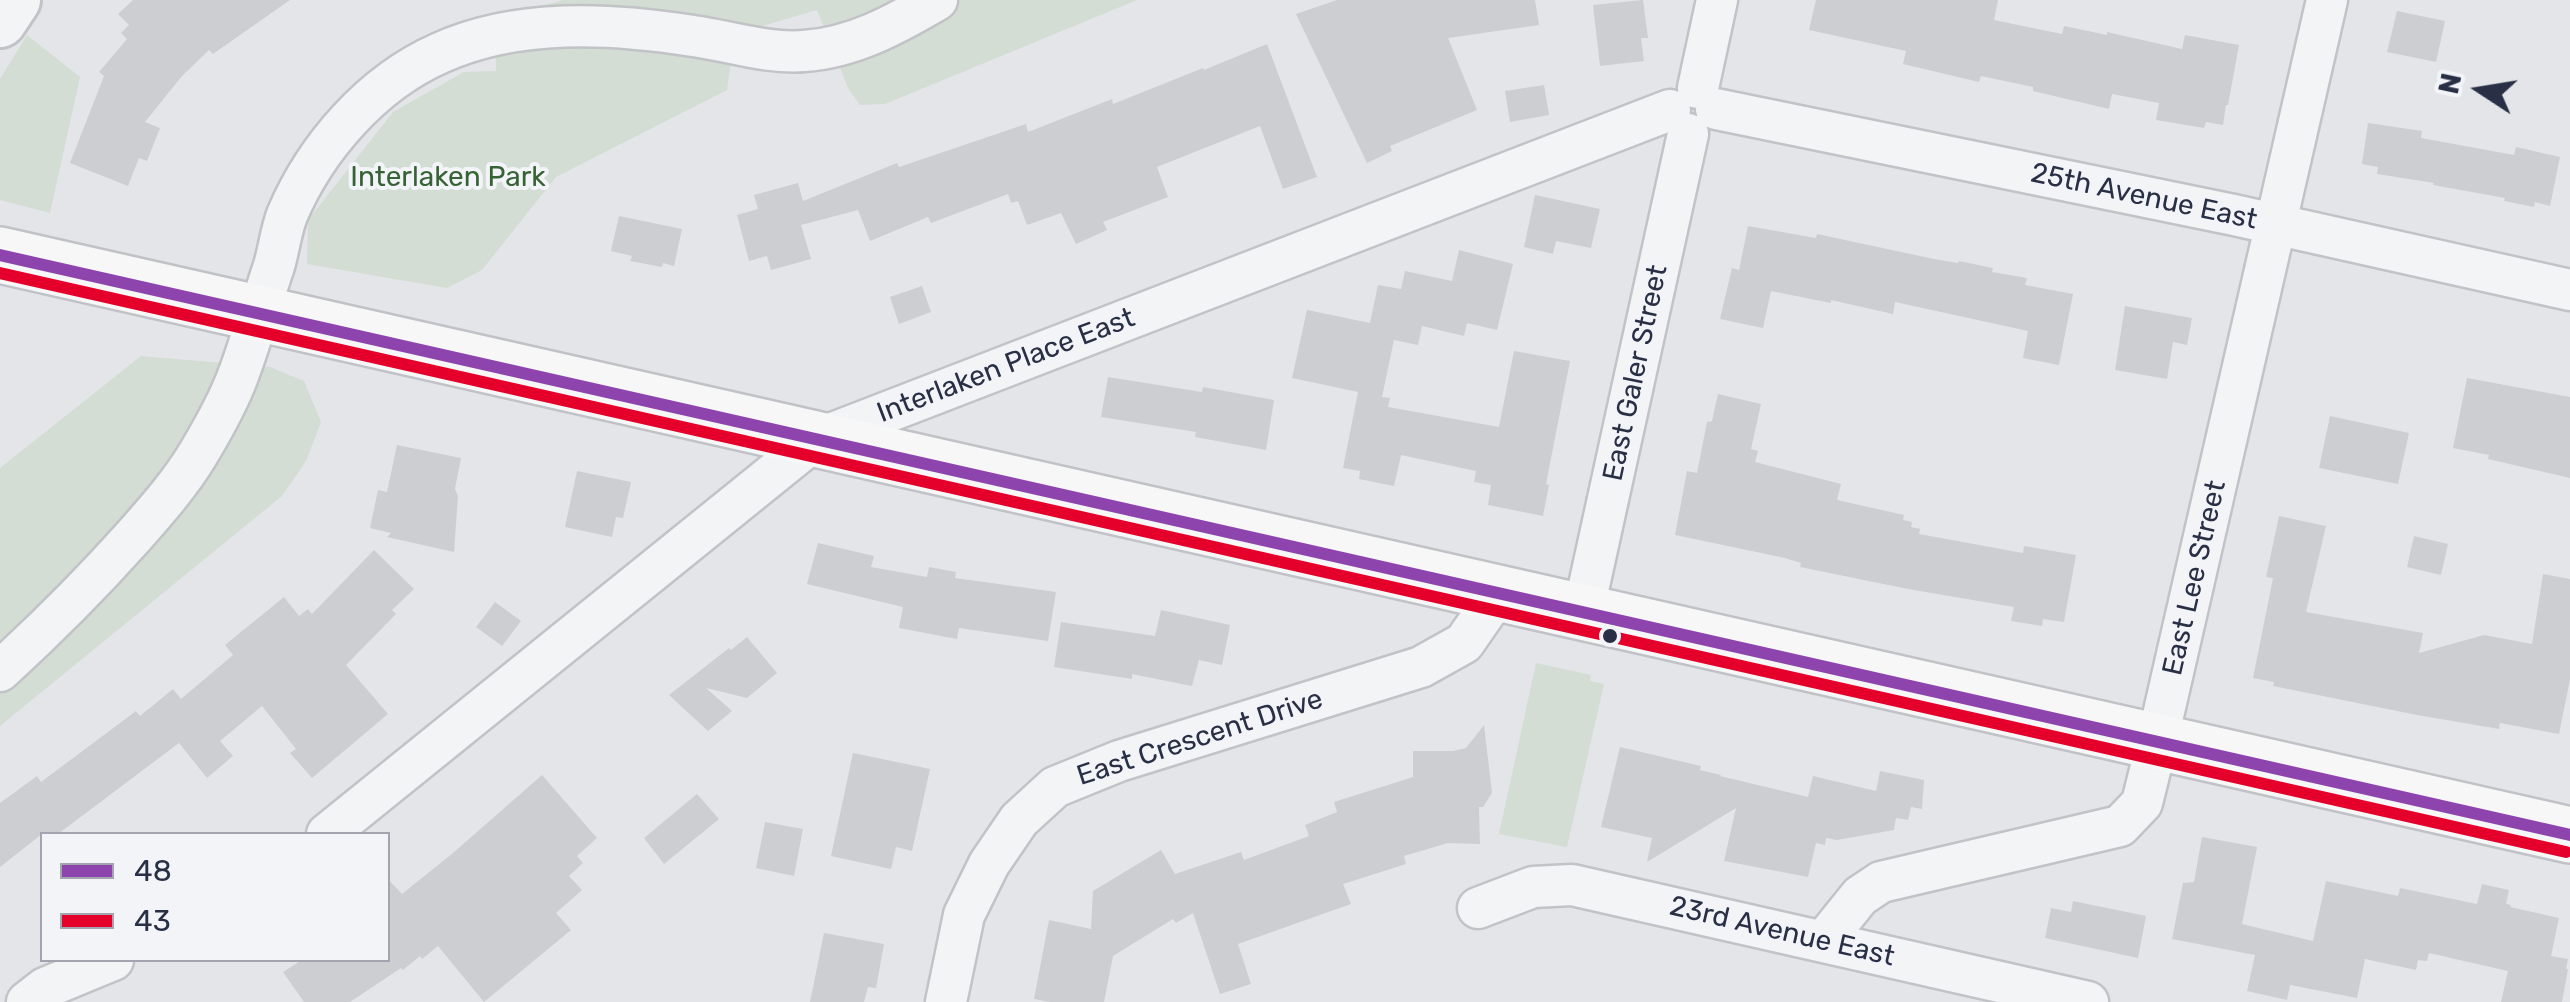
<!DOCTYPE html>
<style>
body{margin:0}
#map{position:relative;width:2570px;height:1002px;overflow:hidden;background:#e4e5e9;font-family:Rubik,sans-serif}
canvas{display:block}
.legend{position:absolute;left:40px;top:832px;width:350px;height:130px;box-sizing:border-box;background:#f2f4f8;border:2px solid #a2a5b0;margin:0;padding:12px 18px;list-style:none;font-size:30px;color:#292f45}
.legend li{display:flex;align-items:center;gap:20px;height:50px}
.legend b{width:50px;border:2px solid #a2a5b0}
.north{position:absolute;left:2430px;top:40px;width:100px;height:100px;-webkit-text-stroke:8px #f2f4f8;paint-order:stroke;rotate:282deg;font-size:28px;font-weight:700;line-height:40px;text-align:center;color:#292f45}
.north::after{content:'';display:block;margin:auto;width:35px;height:45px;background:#292f45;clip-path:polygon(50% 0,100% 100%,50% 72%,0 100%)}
</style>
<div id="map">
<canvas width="2570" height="1002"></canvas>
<ul class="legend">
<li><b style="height:12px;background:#8e44ad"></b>48</li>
<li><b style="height:12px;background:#e4002b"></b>43</li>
</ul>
<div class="north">N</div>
</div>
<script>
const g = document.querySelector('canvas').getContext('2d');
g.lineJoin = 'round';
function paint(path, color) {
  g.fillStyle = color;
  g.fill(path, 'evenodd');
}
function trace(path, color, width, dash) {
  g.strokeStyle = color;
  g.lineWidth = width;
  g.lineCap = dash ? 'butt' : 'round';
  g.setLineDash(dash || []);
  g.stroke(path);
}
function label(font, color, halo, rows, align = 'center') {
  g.font = font + ' Rubik,sans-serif';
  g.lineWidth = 8;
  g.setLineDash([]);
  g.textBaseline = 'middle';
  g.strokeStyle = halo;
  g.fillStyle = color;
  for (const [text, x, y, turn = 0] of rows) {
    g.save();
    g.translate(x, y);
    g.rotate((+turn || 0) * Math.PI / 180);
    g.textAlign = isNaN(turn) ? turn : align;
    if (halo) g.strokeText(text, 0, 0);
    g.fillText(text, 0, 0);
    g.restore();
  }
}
paint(new Path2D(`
 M563,0h574l-252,104 -25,1 -12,-17 -31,-78 -82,24 -8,56 -171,87 -74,93 -35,18 -140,-24 1,-44 85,-108 71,-40 32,-1v-52z
 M27,35l53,42 -30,136 -50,-13v-121z
 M141,356l129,11 34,14 17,41 -15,39 -24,35 -282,230v-258z
 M1536,663l55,12 -1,6 14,3 -37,163 -68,-13z`), '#d3ddd4');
paint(new Path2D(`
 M133,0h157l-77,54 -4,-4 -27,26 -37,46 15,6 -13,33 -8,-3 -11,28 -58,-23 34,-87 -5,-4 28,-33 -6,-6 8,-8 -11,-11z
 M1337,0h198l4,25 -91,13 29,72 -87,36 2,5 -25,12 -71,-149z
 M1643,0l5,38h-7l3,23 -44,5 -7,-61z
 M1816,0h182l-4,20 68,14 2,-8 43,9v-3l75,17 3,-14 54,10 -11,60h-2l-3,20 -17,-3 -2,6 -48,-8 3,-17 -47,-9 -3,15 -76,-18v-4l-52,-11 -2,6 -76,-18 3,-13 -97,-21z
 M2397,11l48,10 -9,41 -49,-10z
 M1267,44l50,133 -34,12 -23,-63 -103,41 11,30 -65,25 4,8 -31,14 -15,-31 -34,12 -9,-24 -7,2 -3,-9 -77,29 -3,-6 -58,24 -12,-31 -57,15 10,34 -40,11 -4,-14 -18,5 -12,-46 21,-6 -4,-14 44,-12 5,18 94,-38 2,4 127,-43 2,8 84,-33 1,5 90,-36 1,2z
 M1544,85l5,30 -39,7 -5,-31z
 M2368,123l54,8 -1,7 93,17 2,-8 44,10 -10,49 -15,-4 -1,5 -30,-6 1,-3 -72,-13 1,-2 -57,-9 1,-7 -16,-3z
 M1535,195l65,14 -9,39 -35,-7 -3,13 -29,-7z
 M619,216l63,13 -8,37 -11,-3 -1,4 -32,-6 2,-5 -21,-5z
 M1748,226l68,12 1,-4 117,25 24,4 1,-2 34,7 -1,4 35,6 -2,7 48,9 -14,71 -36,-7 5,-27 -133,-29 -2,12 -62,-14v3l-60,-12 -8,37 -43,-9 12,-51 7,2z
 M1459,250l54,14 -16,66 -30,-7 -3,13 -42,-10 -4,19 -24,-5 -12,57 8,1 -2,9 111,20 15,-76 56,10 -24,123 3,1 -6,31 -55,-11 3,-20 -17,-3 2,-11 -75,-16 -7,31 -35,-7 1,-8 -17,-3 15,-76 -66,-14 15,-68 63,13 8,-38 23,4 4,-18 47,10z
 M922,286l9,26 -32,12 -9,-27z
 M2125,306l67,12 -5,27 -14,-3 -6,37 -52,-9z
 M1108,377l94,15 1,-5 71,13 -8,50 -71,-13 1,-5 -95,-15z
 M2467,378l103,19v81l-82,-19 1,-4 -36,-7z
 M1718,394l43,10 -10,45 7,2 -3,11 86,22 -4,16 67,15 -1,5 9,2 -1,5 9,2 -1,5 104,19 1,-7 52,9 -12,67 -21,-3 -1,7 -31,-5 3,-14 -106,-18 -108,-22 1,-4 -16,-5 -110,-23 12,-64 10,2 10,-51 5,-1z
 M2330,416l79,17 -11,51 -79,-16z
 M397,445l64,13 -6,31 3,7 -4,56 -67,-15 4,-4 -21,-5 8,-38 9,2z
 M577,471l54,11 -8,36 -7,-1 -4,20 -47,-10z
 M2279,516l47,10 -20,86 117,21 -4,20 65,-18 48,9 11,-70 27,5v100l-11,55 -59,-11 -1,6 -82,-14 -144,-29 1,-4 -21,-4 20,-100 -7,-1z
 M2414,536l34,8 -7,31 -34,-8z
 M818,543l56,13 -3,11 56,10 2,-10 27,5 -1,6 101,14 -8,49 -89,-13 -2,11 -58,-11 4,-21 -96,-23z
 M374,550l40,39 -22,21 4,4 -50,51 42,49 -76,64 -22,-25 6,-4 -34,-43 -42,35 13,15 -26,22 -28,-35 -121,91h-16l-42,33v-64l37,-27 4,6 95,-71 4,5 33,-27 8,10 52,-44 -8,-10 59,-48 15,19 9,-7 4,5z
 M495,602l26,19 -19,25 -26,-19z
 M1161,610l69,15 -8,40 -23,-5 -7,26 -60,-12v5l-78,-12 7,-45 94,14z
 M747,637l30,36 -30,25 -41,-10 26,23 -24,20 -39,-36 60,-47 2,2z
 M1484,725l8,68 -9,14h-4l1,37 -32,-1 -44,13 2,8 -63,20 8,20 -113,40 13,40 -31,10 -27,-81 -17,10 -3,-4 -60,37 -9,46h-54l-16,-3 15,-79 42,9 2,-38 68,-41 14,24 66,-22 3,8 65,-24 -4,-11 32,-13 -3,-10 79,-25v-26h40l13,-3z
 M1620,747l81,19 -1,4 21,5 -1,1 88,21 5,-21 63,15 4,-20 44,9 -2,29 -11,-2 -3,13 -12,-2 -2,12 -57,10 -11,-2 -1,7 -9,-2 -8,34 -84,-16 12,-53 -89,54 5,-24 -51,-11z
 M853,753l77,16 -18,82 -16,-4 -5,22 -60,-13z
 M542,775l55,63 -20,18 6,7 -14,13 13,14 -26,23 15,17 -87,72 -46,-56 -16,13 -2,-3 -17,14 -2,-2 -51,34h-46l-21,-30 19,-12h86v-81l14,15 51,-41z
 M697,794l22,25 -55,45 -20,-26z
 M765,822l38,7 -9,47 -38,-8z
 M2202,837l55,10 -15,77 71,17 13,-60 72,15 2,-8 77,16 5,-20 27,6 -3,14 5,1 -1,2 49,11 -8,38 17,3 -2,10h2l-6,33h-61l7,-31 -79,-18 -2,8 -9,-1 -2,10 -51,-11 -8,39 -67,-13 -3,15 -40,-9 8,-36 -83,-16 11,-56 11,-1z
 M2073,901l73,15 -8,42 -93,-20 6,-30 20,4z
 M824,933l60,11 -8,44 -8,-1 -4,15h-54z`), '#cdced2');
const minor = new Path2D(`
 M1698,88l19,-88
 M1716,109l518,106 336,75
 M1583,613l105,-479
 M0,671c46,-42 91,-87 133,-134 23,-26 47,-53 65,-83 15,-25 31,-53 41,-81 13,-35 23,-72 35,-107 5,-17 7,-35 13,-51 29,-68 85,-132 153,-162 77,-35 171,-30 253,-17 37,5 74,18 111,15 49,-3 92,-27 133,-51
 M327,834l488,-394 855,-330
 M1478,908l55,-21 39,-2 516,117
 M1823,942l37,-46 21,-14 239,-56 22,-23 15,-61 170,-742
 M27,1002l18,-14 68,-28
 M946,1002l18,-87 25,-51 30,-44 36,-33 64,-26 302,-94 43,-24 34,-49`);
const tertiary = new Path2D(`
 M0,21l14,-21`);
const primary = new Path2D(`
 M0,255l2570,580`);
trace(minor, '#c2c3c7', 45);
trace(tertiary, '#c2c3c7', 58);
trace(primary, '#c0c2c7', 60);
trace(minor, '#f3f4f6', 40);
trace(tertiary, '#f3f4f6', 52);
trace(primary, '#f7f7f7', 55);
trace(new Path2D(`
 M0,255l2570,580`), '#8e44ad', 12);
trace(new Path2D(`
 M0,273l2566,579`), '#e4002b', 12);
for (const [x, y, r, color] of [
 [1610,636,9,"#292f45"]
]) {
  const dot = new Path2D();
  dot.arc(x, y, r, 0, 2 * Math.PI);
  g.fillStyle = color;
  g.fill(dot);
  trace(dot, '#f2f4f8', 4);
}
label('28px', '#376235', '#f2f4f8', [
 ["Interlaken Park",448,178]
]);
label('28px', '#292f45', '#f2f4f8', [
 ["25th Avenue East",2144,197,12],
 ["Interlaken Place East",1006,366,-21],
 ["East Galer Street",1636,373,-78],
 ["East Lee Street",2195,578,-77],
 ["East Crescent Drive",1200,738,-18],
 ["23rd Avenue East",1782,932,13]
]);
</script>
